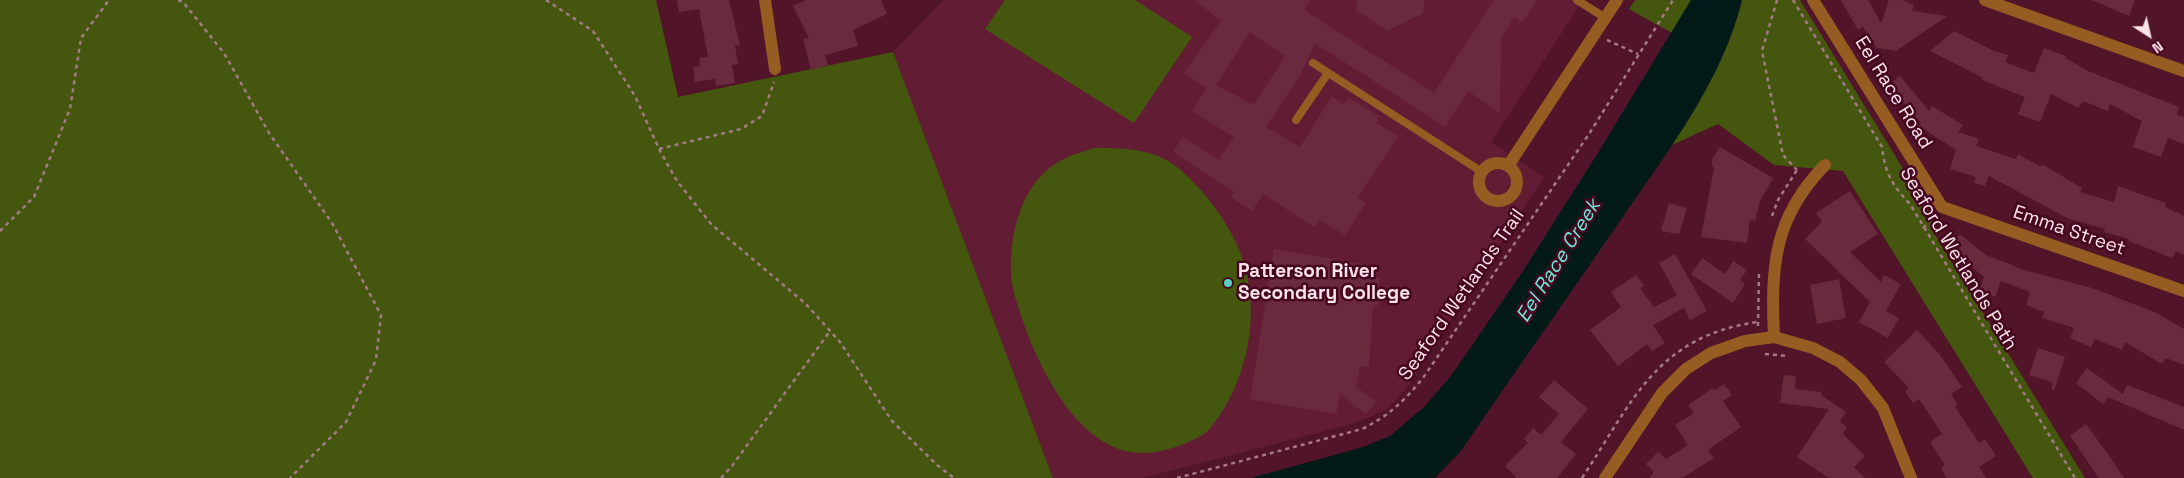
<!DOCTYPE html>
<style>
body{margin:0}
#map{position:relative;width:2184px;height:478px;overflow:hidden;background:#521429;font-family:"Space Grotesk",sans-serif}
canvas{display:block}
.north{position:absolute;left:2124px;top:10px;width:50px;height:50px;-webkit-text-stroke:4px #460720;paint-order:stroke;rotate:145deg;font-size:14px;font-weight:700;line-height:20px;text-align:center;color:#fce3e8}
.north::after{content:'';display:block;margin:auto;width:18px;height:22px;background:#fce3e8;clip-path:polygon(50% 0,100% 100%,50% 72%,0 100%)}
</style>
<div id="map">
<canvas width="2184" height="478"></canvas>
<div class="north">N</div>
</div>
<script>
const g = document.querySelector('canvas').getContext('2d');
g.lineJoin = 'round';
function paint(path, color) {
  g.fillStyle = color;
  g.fill(path, 'evenodd');
}
function trace(path, color, width, dash) {
  g.strokeStyle = color;
  g.lineWidth = width;
  g.lineCap = dash ? 'butt' : 'round';
  g.setLineDash(dash || []);
  g.stroke(path);
}
function label(font, color, halo, rows, align = 'center') {
  g.font = font + ' "Space Grotesk",sans-serif';
  g.lineWidth = 5;
  g.setLineDash([]);
  g.textBaseline = 'middle';
  g.strokeStyle = halo;
  g.fillStyle = color;
  for (const [text, x, y, turn = 0] of rows) {
    g.save();
    g.translate(x, y);
    g.rotate((+turn || 0) * Math.PI / 180);
    g.textAlign = isNaN(turn) ? turn : align;
    if (halo) g.strokeText(text, 0, 0);
    g.fillText(text, 0, 0);
    g.restore();
  }
}
paint(new Path2D(`
 M944,0h639l-92,142 53,35 -138,212 -10,11 -9,9 -19,9 -27,9 -199,51h-89l-160,-426z`), '#621d35');
paint(new Path2D(`
 M0,0h656l22,97 215,-45 160,426h-1053z
 M1005,0h130l57,37 -58,86 -149,-94z
 M1635,0h56l-19,33 -43,-24z
 M1742,0h58l132,216v14l153,248h-52l-190,-307 -69,-6 -56,-41 -46,21c29,-47 57,-92 70,-145z
 M1095,148c25,0 49,0 71,12 11,5 21,16 30,25 25,26 49,65 53,101 6,42 -3,84 -24,121 -6,9 -12,20 -21,27 -13,8 -29,14 -44,17 -72,17 -118,-75 -137,-130 -5,-15 -12,-33 -12,-50 -1,-34 8,-75 34,-99 13,-13 32,-19 50,-24z`), '#45570f');
paint(new Path2D(`
 M1691,0h51c-20,82 -75,152 -122,221 -53,77 -107,154 -160,231l-25,26h-184l112,-31 27,-11 34,-29 27,-31 72,-105 73,-115z`), '#021b18');
paint(new Path2D(`
 M677,0h52l11,45 -5,1 3,18 -6,1 3,18 -19,3 -1,-7 -20,3 -2,-15 7,-1 -1,-8 9,-1 -9,-48 -20,3z
 M806,0h75l6,14 -34,16 5,16 -33,9 3,10 -17,5 -8,-31 6,-1 -16,-32z
 M1194,0h117l-7,10 130,83 60,-93h43l-15,22 -8,-5 -13,21 -1,75 -32,-22 -23,36 -130,-84 -14,31 -35,53 34,20 32,-51 12,8 5,-6 30,18 -3,7 22,13 -41,62 9,5 -21,32 -25,-15 -6,7 -51,-33 -11,17 -21,-14 3,-5 -61,-40 10,-15 36,23 15,-23 -42,-26 15,-23 -23,-15 37,-52zM1250,32l35,24 -31,49 -38,-20z
 M1357,0h67l-1,13 -36,18 -31,-21z
 M1841,0h27l13,23 8,-23h13l12,5 -2,6 35,5 -51,35 -19,-3 -14,-21 -5,3z
 M2092,0h43l-6,16z
 M1954,31l40,20 14,4 -3,7 29,11 10,-25 22,8 -1,2 23,13 91,36 -2,8 7,2v27l-16,-6 -7,19 -28,-10 9,-26 -32,-17 -2,7 -25,-10 -5,7 -27,-14 -11,28 -22,-8 7,-17 -43,-17 1,-2 -53,-27z
 M1900,76l29,35 3,-5 31,19 -5,7 21,7 -3,7 40,13 2,-5 23,13 1,-3 40,24 -2,4 34,10 4,-16 48,17 -1,4 19,9v39l-8,-4 -4,7 -43,-17v-2l-25,-7 1,-3 -38,-11 -78,-42 -4,10 -11,-3 2,-6 -26,-8 6,-19 -37,-24 2,-3 -32,-38z
 M1720,147l53,31 -13,23 -5,20 -5,-1 -3,23 -46,-6 13,-69 -2,-2v-7z
 M1850,191l28,43 -28,18 31,30 3,-7 17,9 -15,27 13,7 -11,20 -29,-16 11,-20 -65,-63 17,-17 -6,-9z
 M1669,203l18,5 -8,26 -18,-3z
 M1960,234l26,21 38,15 68,18 65,25 27,16v36l-18,-7 -4,6 -37,-22 -3,8 -27,-11 -4,8 -21,-9 4,-10 -32,-10 2,-6 -18,-7 4,-13 -29,-11 -6,16 -16,-6 5,-14 -35,-29z
 M1274,249l88,15 -2,12 20,2 -2,28 -5,-1 -4,62 -9,-1 -4,21 20,14 -10,13 -26,-20 -4,20 -86,-15z
 M1675,254l32,57 -17,9 -6,-12 -31,17 12,18 -13,8 -5,-7 -29,22 -28,-36 31,-23 -10,-15 25,-17 8,11 -4,2 14,19 23,-12 -18,-32z
 M1702,258l23,16 8,-13 14,9 -7,10 5,4 -12,19 -42,-29z
 M1839,279l7,39 -29,6 -7,-39z
 M1917,330l23,25 22,32 -11,7 7,11 -3,2 24,36 6,-4 11,17 -17,11 7,11h-39l-6,-10 4,-3 -15,-23 12,-8 -23,-35 -6,4 -8,-12 4,-3 -25,-26z
 M2038,348l27,9 -11,34 -2,-1v-8l-23,-7z
 M2087,368l36,26 4,-9 57,22v23l-76,-33 -5,7 -27,-21z
 M1784,375l12,1 -1,13 26,3v3l25,17 -6,10 7,5 -4,7 22,22 -11,11 11,11h-36l-32,-21 32,-48 -49,-6z
 M1554,380l34,29 -27,33 15,12 -19,24h-40l-12,-12 23,-23 -4,-4 9,-11 8,7 18,-21 -20,-17z
 M1724,384l8,11 -9,6 18,26 -33,23 6,8 -32,20h-33l5,-6 -8,-8 12,-12 8,7 22,-14 -13,-20 19,-12 -6,-8 25,-17 1,3z
 M2086,424l24,33 14,21h-25l-29,-42z`), '#6a2a3e');
trace(new Path2D(`
 M178,0l5,2 41,51 45,80 63,90 49,92 -5,45 -30,62 -56,56
 M546,0l47,31 42,65 24,53 18,32 34,43 95,80 34,38 52,79 45,44 17,13
 M1777,0l-15,51 21,104 14,15
 M1793,0l89,147c3,26 10,38 28,57l165,274
 M1607,40l31,14
 M659,149l82,-20 21,-13 12,-34
 M1772,216l6,-16 19,-30
 M1923,228l11,-12
 M0,231l34,-34 36,-88 11,-71 28,-38
 M1758,326l1,-56
 M1765,354l22,2
 M721,478l11,-12 98,-135
 M1177,478l185,-49c28,-14 41,-27 61,-51l166,-244 84,-134
 M1582,478c51,-77 74,-141 175,-156`), '#a57a87', 2.5, [4, 4]);
trace(new Path2D(`
 M1577,0l27,17
 M1313,63l169,109
 M1296,120l32,-47`), '#955d21', 8);
trace(new Path2D(`
 M765,0l10,69
 M1813,0l129,207 242,84
 M1985,0l199,71
 M1479 182a19 19 0 1 1 38 0a19 19 0 1 1-38 0Z
 M1508,166l109,-166
 M1774,337c-3,-70 -1,-119 51,-172
 M1605,478l57,-85 24,-24 25,-16 34,-12 29,-4 39,11 27,14 21,18 22,28 28,70`), '#955d21', 12);
for (const [x, y, r, color] of [
 [1228,283,5,"#59cebe"]
]) {
  const dot = new Path2D();
  dot.arc(x, y, r, 0, 2 * Math.PI);
  g.fillStyle = color;
  g.fill(dot);
  trace(dot, '#460720', 2);
}
label('19px', '#fce3e8', '#460720', [
 ["Eel Race Road",1893,93,58],
 ["Emma Street",2069,231,19],
 ["Seaford Wetlands Path",1958,259,59],
 ["Seaford Wetlands Trail",1462,295,-55]
]);
label('bold 19px', '#fce3e8', '#460720', [
 ["Patterson River",1238,272],
 ["Secondary College",1238,294]
], 'left');
label('italic 20px', '#66ebd9', '#460720', [
 ["Eel Race Creek",1559,261,-58]
]);
</script>
